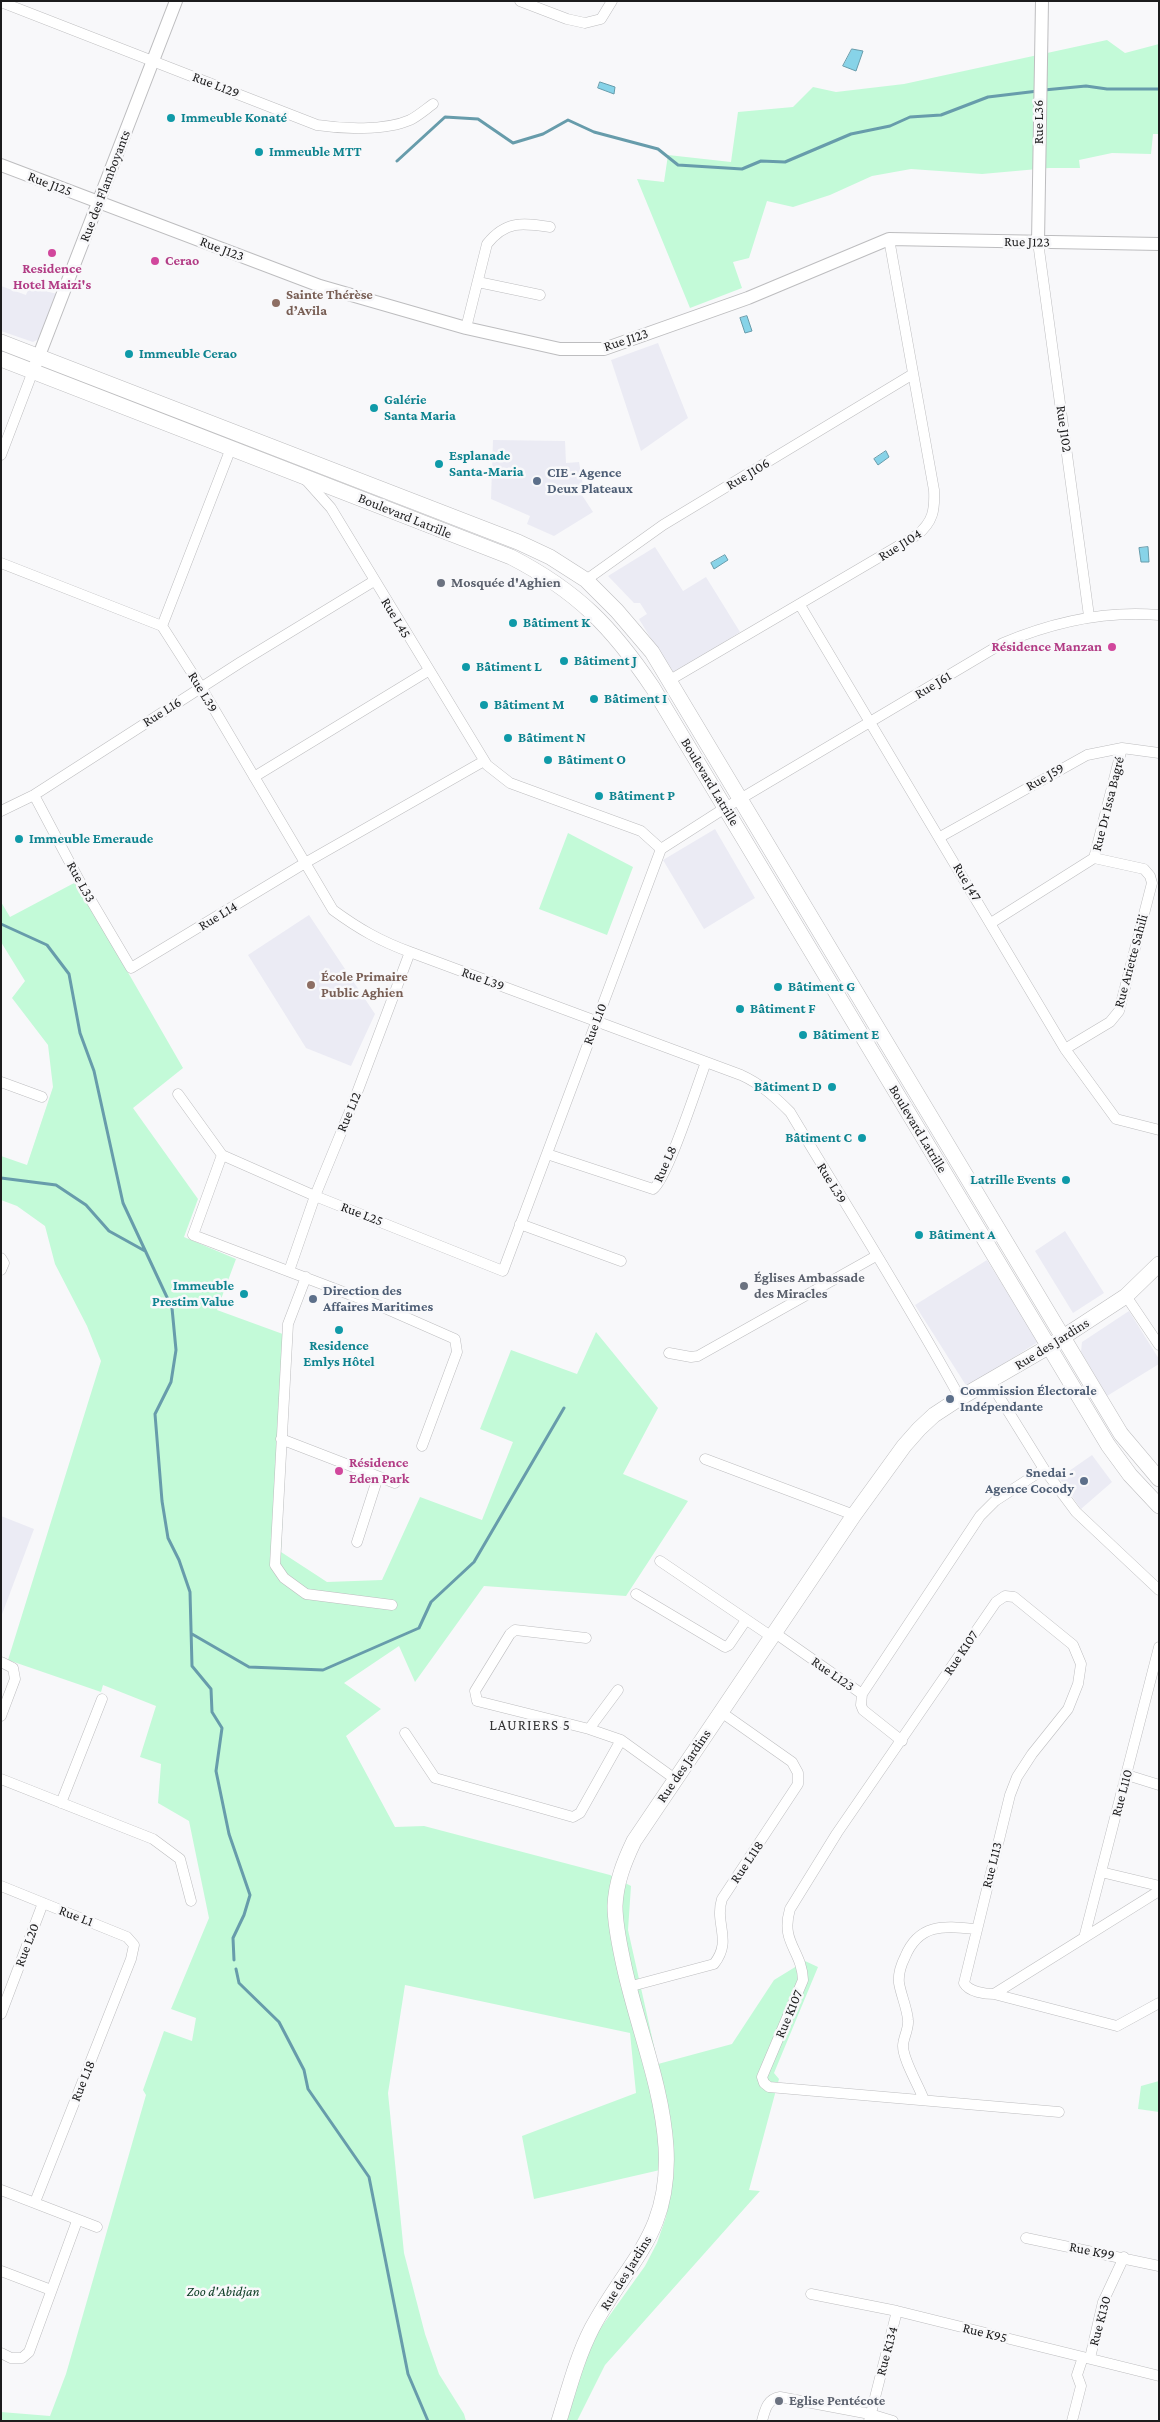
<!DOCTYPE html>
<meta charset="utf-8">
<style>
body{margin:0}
#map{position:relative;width:1160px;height:2422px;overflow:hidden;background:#f8f8fa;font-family:"Crimson Pro",serif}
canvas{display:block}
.frame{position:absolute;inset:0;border:2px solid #1c1c1d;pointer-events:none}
</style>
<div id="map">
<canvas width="1160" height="2422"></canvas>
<div class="frame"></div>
</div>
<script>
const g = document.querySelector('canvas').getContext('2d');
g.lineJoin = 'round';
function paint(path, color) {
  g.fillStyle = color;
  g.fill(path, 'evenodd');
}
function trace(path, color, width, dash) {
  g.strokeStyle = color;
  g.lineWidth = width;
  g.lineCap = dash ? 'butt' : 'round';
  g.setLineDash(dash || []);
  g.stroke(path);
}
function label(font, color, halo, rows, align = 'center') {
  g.font = font + ' "Crimson Pro",serif';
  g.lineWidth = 5;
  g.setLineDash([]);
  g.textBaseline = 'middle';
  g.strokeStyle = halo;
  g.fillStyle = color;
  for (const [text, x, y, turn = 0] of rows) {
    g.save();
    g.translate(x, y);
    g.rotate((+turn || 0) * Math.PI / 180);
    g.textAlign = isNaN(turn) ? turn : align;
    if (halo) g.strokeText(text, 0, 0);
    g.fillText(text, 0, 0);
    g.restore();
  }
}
paint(new Path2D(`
 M1,286l25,9 3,-8 28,7 -18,45 -6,3 -32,-11z
 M658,343l30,75 -47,33 -30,-91z
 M493,440l72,1 1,22 13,-1 4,23 -5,4 15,23 -39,24 -27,-12 3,-8 -39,-17z
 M655,547l28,44 23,-14 34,55 -67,43 -34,-56 8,-5 -7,-11h-6l-26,-27z
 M715,829l40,69 -51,31 -41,-69z
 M309,915l66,99 -24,52 -45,-18 -58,-93z
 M1065,1231l39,62 -31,20 -38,-62z
 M987,1260l51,82 -71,45 -52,-82z
 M1129,1311l30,48v5l-52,32 -26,-44 1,-10z
 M1092,1455l20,27 -31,27 -22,-31z
 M1,1516l33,13 -33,88z`), '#ebebf4');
paint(new Path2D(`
 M1107,40l18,13 34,-9v90h-6l-2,20 -39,-1 -33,7 1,8h-31l-67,6 -71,-5 -39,7 -42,19 -37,12 -26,-6 -18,57 -16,4 9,26 -52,20 -53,-129 27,3 4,-27 63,7 7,-50 55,-5 20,-20 23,5 68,-8z
 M568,833l65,34 -26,68 -68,-26z
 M76,882l107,186 -50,40 65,91 -14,38 52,22 -19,51 74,27 -10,215 46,30 55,-2 38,-83 62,23 31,-78 -33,-13 31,-79 66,24 19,-42 62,76 -35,66 65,27 -62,95 -142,-10 -69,96 -16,-36 -55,37 37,26 -35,27 49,91 29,-1 186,49 21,11 -3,44 30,134 74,-20 42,-64 31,-19 13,6 -44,106 5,6 -30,111 11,1 -155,174 -28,56h-20l40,-88 48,-67 12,-23 9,-26 7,-50 -139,32 -12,-63 114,-43 -6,-60 -225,-48 -17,108 16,160 21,81 14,40 25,40 2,7h-465v-9l49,4 16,-42 80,-279 -3,-5 21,-59 28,10 4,-23 -25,-9 38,-91 -20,-97 -31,-18 3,-39 -21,-7 16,-51 -53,-21 -2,7 -93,-32 93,-299 -14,-35 -32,-62 -10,-38 -28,-20 -16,-6v-44l26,9 26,-78 -5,-42 -36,-47 13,-17 -24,-39v-40l9,15z
 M1159,2081v31l-21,-3 3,-23z`), '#c3fad8');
const water = new Path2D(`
 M852,49l11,2 -7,20 -13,-5z
 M600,82l15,5 -1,7 -16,-6z
 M747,316l5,15 -7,2 -5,-15z
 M886,451l3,6 -11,8 -4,-6z
 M1148,547l1,15h-8l-2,-14z
 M725,555l3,5 -14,9 -3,-6z`);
paint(water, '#87d3e8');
trace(water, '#679cab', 1);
trace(new Path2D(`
 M1044,90l42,-4 21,3h52
 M397,161l48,-44 33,2 35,24 30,-9 25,-14 26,12 64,17 20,16 64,4 19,-8 24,1 66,-28 39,-8 20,-9 31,-2 47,-18 50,-6
 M1,924l46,21 22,29 11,59 14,38 29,132 49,105 4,42 -5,32 -16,32 7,87 6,37 11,22 11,32 2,74 19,23 1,23 10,16 -6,43 13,63 21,61 -6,20 -11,23 1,22
 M1,1178l55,7 30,20 23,26 36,20
 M192,1634l57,33 74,3 96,-42 12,-26 43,-40 90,-154
 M236,1969l3,14 40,39 25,48 4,19 61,88 39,197 20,47`), '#679cab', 3);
const minor = new Path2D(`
 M520,1l47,18 18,4 16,-4 11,-18
 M1,2l316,123c26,4 68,6 93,-5 8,-4 16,-11 23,-16
 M1038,242l51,374
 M478,282l62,13
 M466,328l21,-84c19,-24 36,-21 63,-17
 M1,455l32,-84
 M306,480l25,28 156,257 23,18 131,48 20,18
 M1,563l161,63 39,61 132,223c26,19 47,31 77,42l331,123c20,9 34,22 49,37 57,95 117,189 170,286
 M586,580l77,-55 250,-151
 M800,605l265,444 51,70 43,11
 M162,626l69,-178
 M670,680l247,-145c16,-13 18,-25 17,-45l-45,-251
 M254,777l174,-106
 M34,795l45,85 52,88 174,-105 179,-102
 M1,811l33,-16 207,-133 133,-81
 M940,837l147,-82 35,-7 37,5
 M991,923l103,-65 28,-110
 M1065,1049l45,-27 9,-11 33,-128 -2,-7 -6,-7 -50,-11
 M1,1082l41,15
 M178,1094l44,61
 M547,1154l106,35c14,-9 45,-106 53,-127
 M222,1155l93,41 188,75 158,-422 64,-41 278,-165c50,-21 101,-33 156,-28
 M222,1155l-29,80 187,71 75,33 2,13 -35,94
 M520,1224l101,37
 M1,1258l3,5 -3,7
 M289,1271l26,-75 37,-90 58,-154
 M306,1277l-18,47 -13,241 9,13 22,16 86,11
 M1126,1296l33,49
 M669,1353l22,4 7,-1 178,-100
 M990,1382l54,87 32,43 83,78
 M281,1439l114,44
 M705,1459l149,56
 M357,1542l21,-65
 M660,1561l112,76
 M636,1594l89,53 4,-2 17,-25
 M775,1633l87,61 -1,11 2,5 39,31
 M586,1638l-71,-8 -5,4 -35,57 2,10 112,28 32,11 54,39
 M1,1662l12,6 2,11 -14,37
 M862,1694l118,-178 15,-15 49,-32
 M589,1729l29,-39
 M405,1733l30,45 138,39 7,-4 41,-73
 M1127,1775l32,10
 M1,1779l152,60 27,20 11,42
 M61,1803l41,-104
 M1101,1872l58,14
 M1,1886l126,51 7,8 -3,14 -96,243
 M1084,1938l75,-291
 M628,1987l86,-23c19,-24 0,-40 8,-65l76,-115v-11l-6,-11 -71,-50
 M994,1994l165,-103
 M1,2014l42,-111
 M924,2100c-5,-14 -21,-40 -21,-54 0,-8 6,-17 5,-26 -1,-12 -7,-25 -9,-37 -1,-9 2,-18 6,-26 14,-34 39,-31 70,-28
 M1059,2112l-290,-25 -5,-4 -2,-6 41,-97c-1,-30 -23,-37 -13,-71l47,-76 159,-231 9,-6 9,1 59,48 8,19 -3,20 -10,25 -36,45 -15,23 -7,18 -46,188c5,9 21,11 30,11l123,32 42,-23
 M1,2190l96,37
 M1026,2238l133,28
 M1,2271l50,19
 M811,2294l86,17 262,65
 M1,2353l10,5h11l7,-6 48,-131
 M1090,2358l13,-56 21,-45
 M762,2421c3,-11 5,-22 18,-24l90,17 23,7
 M869,2421l28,-110
 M1072,2421l9,-35 -4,-11 6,-18`);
const tertiary = new Path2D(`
 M1,165l319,121 146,42 94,21h44l144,-51 141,-59 270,5
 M1038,242l4,-241
 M33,371l143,-370`);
const secondary = new Path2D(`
 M1,342l517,200 32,15 36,23 31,31 35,41 469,782 38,45
 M1,359l510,198c66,34 101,70 142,131l455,757 22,30 29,31
 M559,2421c10,-32 18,-64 33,-93 37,-69 79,-94 74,-181 -4,-62 -29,-121 -42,-181 -4,-19 -9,-40 -9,-60 1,-24 9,-44 19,-65l220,-326 50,-69 15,-17 15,-14 26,-17 88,-51 78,-51 33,-32`);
trace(minor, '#bdbdbf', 11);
trace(tertiary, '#bdbdbf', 14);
trace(secondary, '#bdbdbf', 16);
trace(minor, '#fff', 10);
trace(tertiary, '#fff', 12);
trace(secondary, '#fff', 15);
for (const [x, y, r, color] of [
 [171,118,5,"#0f9aa8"],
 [259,152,5,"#0f9aa8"],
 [52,253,5,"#d1479c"],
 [155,261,5,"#d1479c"],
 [276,303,5,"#8d6e63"],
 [129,354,5,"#0f9aa8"],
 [374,408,5,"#0f9aa8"],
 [439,464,5,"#0f9aa8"],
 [537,481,5,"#5c6f8a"],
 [441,583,5,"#6b7280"],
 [513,623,5,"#0f9aa8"],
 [1112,647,5,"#d1479c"],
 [564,661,5,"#0f9aa8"],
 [466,667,5,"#0f9aa8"],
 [594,699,5,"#0f9aa8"],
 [484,705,5,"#0f9aa8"],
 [508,738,5,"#0f9aa8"],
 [548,760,5,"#0f9aa8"],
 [599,796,5,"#0f9aa8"],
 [19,839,5,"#0f9aa8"],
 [311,985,5,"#8d6e63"],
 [778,987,5,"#0f9aa8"],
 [740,1009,5,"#0f9aa8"],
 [803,1035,5,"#0f9aa8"],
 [832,1087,5,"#0f9aa8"],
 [862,1138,5,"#0f9aa8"],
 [1066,1180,5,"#0f9aa8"],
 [919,1235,5,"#0f9aa8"],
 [744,1286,5,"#6b7280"],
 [244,1294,5,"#0f9aa8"],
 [313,1299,5,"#5c6f8a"],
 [339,1330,5,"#0f9aa8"],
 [950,1399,5,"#5c6f8a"],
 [339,1471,5,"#d1479c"],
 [1084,1481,5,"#5c6f8a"],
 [779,2401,5,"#6b7280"]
]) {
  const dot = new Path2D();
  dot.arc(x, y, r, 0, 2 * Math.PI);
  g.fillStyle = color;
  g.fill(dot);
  trace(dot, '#f8f8fa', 2);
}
label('14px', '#1c1c1d', '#f8f8fa', [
 ["Rue L129",216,85,21],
 ["Rue L36",1039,122,-90],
 ["Rue J125",50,184,21],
 ["Rue des Flamboyants",105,186,-69],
 ["Rue J123",1027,242,1],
 ["Rue J123",222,249,21],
 ["Rue J123",626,340,-18],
 ["Rue J102",1064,429,82],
 ["Rue J106",748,474,-31],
 ["Boulevard Latrille",405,516,22],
 ["Rue J104",900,545,-32],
 ["Rue L45",396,618,59],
 ["Rue J61",933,685,-31],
 ["Rue L39",203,692,59],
 ["Rue L16",162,712,-32],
 ["Rue J59",1045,777,-30],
 ["Boulevard Latrille",710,782,59],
 ["Rue Dr Issa Bagré",1108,804,-76],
 ["Rue L33",81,882,61],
 ["Rue J47",967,882,59],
 ["Rue L14",218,916,-31],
 ["Rue Ariette Sahili",1131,961,-75],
 ["Rue L39",483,979,20],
 ["Rue L10",595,1024,-69],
 ["Rue L12",349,1112,-67],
 ["Boulevard Latrille",918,1129,59],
 ["Rue L8",665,1164,-66],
 ["Rue L39",832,1183,59],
 ["Rue L25",362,1214,21],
 ["Rue des Jardins",1052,1344,-32],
 ["Rue K107",961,1653,-56],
 ["Rue L123",833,1674,35],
 ["Rue des Jardins",684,1766,-56],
 ["Rue L110",1122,1793,-75],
 ["Rue L118",747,1862,-56],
 ["Rue L113",992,1865,-76],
 ["Rue L1",76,1916,21],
 ["Rue L20",27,1945,-69],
 ["Rue K107",789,2014,-67],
 ["Rue L18",83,2081,-68],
 ["Rue K99",1092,2251,11],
 ["Rue des Jardins",626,2273,-58],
 ["Rue K130",1100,2321,-75],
 ["Rue K95",985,2333,14],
 ["Rue K134",887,2351,-75]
]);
label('bold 14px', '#0d838f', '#f8f8fa', [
 ["Immeuble Konaté",181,118],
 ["Immeuble MTT",269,152],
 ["Immeuble Cerao",139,354],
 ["Galérie",384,400],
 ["Santa Maria",384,416],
 ["Esplanade",449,456],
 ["Santa-Maria",449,472],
 ["Bâtiment K",523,623],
 ["Bâtiment J",574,661],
 ["Bâtiment L",476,667],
 ["Bâtiment I",604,699],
 ["Bâtiment M",494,705],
 ["Bâtiment N",518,738],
 ["Bâtiment O",558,760],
 ["Bâtiment P",609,796],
 ["Immeuble Emeraude",29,839],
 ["Bâtiment G",788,987],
 ["Bâtiment F",750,1009],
 ["Bâtiment E",813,1035],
 ["Bâtiment D",822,1087,"right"],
 ["Bâtiment C",852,1138,"right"],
 ["Latrille Events",1056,1180,"right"],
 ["Bâtiment A",929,1235],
 ["Immeuble",234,1286,"right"],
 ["Prestim Value",234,1302,"right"],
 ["Residence",339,1346,"center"],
 ["Emlys Hôtel",339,1362,"center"]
], 'left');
label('bold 14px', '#b23c85', '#f8f8fa', [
 ["Cerao",165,261],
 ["Residence",52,269,"center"],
 ["Hotel Maizi's",52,285,"center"],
 ["Résidence Manzan",1102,647,"right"],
 ["Résidence",349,1463],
 ["Eden Park",349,1479]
], 'left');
label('bold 14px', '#785e54', '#f8f8fa', [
 ["Sainte Thérèse",286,295],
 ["d’Avila",286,311],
 ["École Primaire",321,977],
 ["Public Aghien",321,993]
], 'left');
label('bold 14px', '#4e5e75', '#f8f8fa', [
 ["CIE - Agence",547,473],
 ["Deux Plateaux",547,489],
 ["Direction des",323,1291],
 ["Affaires Maritimes",323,1307],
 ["Commission Électorale",960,1391],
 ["Indépendante",960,1407],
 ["Snedai -",1074,1473,"right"],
 ["Agence Cocody",1074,1489,"right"]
], 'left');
label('bold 14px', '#5b616d', '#f8f8fa', [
 ["Mosquée d'Aghien",451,583],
 ["Églises Ambassade",754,1278],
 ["des Miracles",754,1294],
 ["Eglise Pentécote",789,2401]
], 'left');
label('italic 14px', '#083921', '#f8f8fa', [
 ["Zoo d'Abidjan",223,2292]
]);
g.letterSpacing = '1px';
label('15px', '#333334', '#f8f8fa', [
 ["LAURIERS 5",530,1725]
]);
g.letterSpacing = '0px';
</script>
